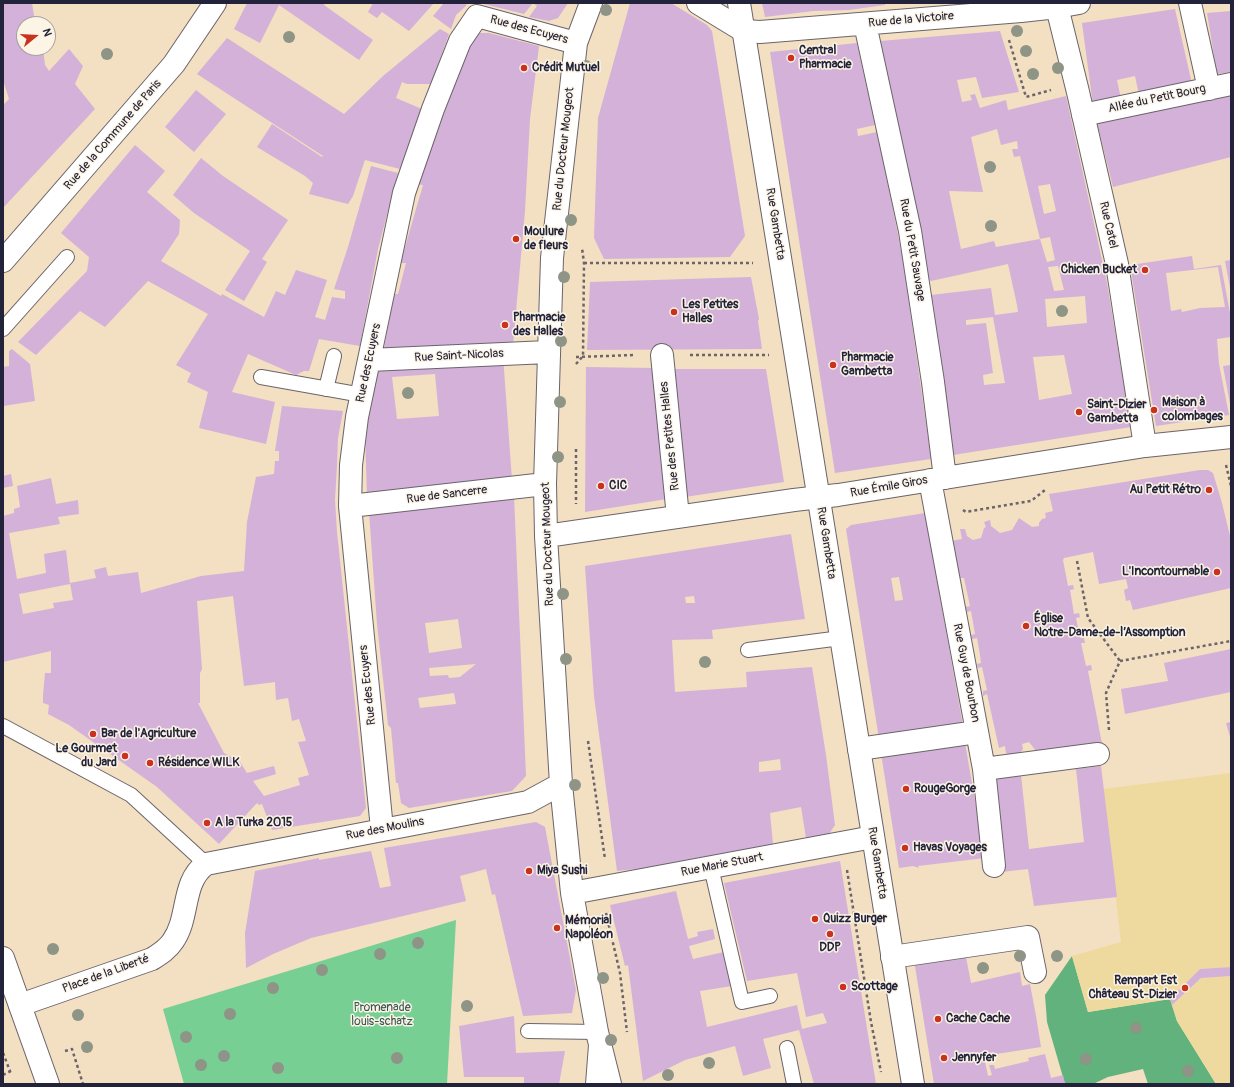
<!DOCTYPE html>
<meta charset="utf-8">
<style>
body{margin:0}
#map{position:relative;width:1234px;height:1087px;overflow:hidden;background:#f3dfc1;font-family:Pangolin,sans-serif}
canvas{display:block}
.frame{position:absolute;inset:0;border:4px solid #22223b;pointer-events:none}
.north{position:absolute;left:16px;top:16px;width:40px;height:40px;box-sizing:border-box;background:#fcf5e5;border:1px solid #a5a1a1;border-radius:50%;rotate:72deg;font-size:11px;font-weight:700;line-height:16px;text-align:center;color:#22223b}
.north::after{content:'';display:block;margin:auto;width:14px;height:18px;background:#c8321e;clip-path:polygon(50% 0,100% 100%,50% 72%,0 100%)}
</style>
<div id="map">
<canvas width="1234" height="1087"></canvas>
<div class="frame"></div>
<div class="north">N</div>
</div>
<script>
const g = document.querySelector('canvas').getContext('2d');
g.lineJoin = 'round';
function paint(path, color) {
  g.fillStyle = color;
  g.fill(path, 'evenodd');
}
function trace(path, color, width, dash) {
  g.strokeStyle = color;
  g.lineWidth = width;
  g.lineCap = dash ? 'butt' : 'round';
  g.setLineDash(dash || []);
  g.stroke(path);
}
function label(font, color, halo, rows, align = 'center') {
  g.font = font + ' Pangolin,sans-serif';
  g.lineWidth = 3;
  g.setLineDash([]);
  g.textBaseline = 'middle';
  g.strokeStyle = halo;
  g.fillStyle = color;
  for (const [text, x, y, turn = 0] of rows) {
    g.save();
    g.translate(x, y);
    g.rotate((+turn || 0) * Math.PI / 180);
    g.textAlign = isNaN(turn) ? turn : align;
    if (halo) g.strokeText(text, 0, 0);
    g.fillText(text, 0, 0);
    g.restore();
  }
}
paint(new Path2D(`
 M456,920l-9,164h-263l-21,-75z`), '#78cf94');
paint(new Path2D(`
 M1072,956l16,56 82,-13 7,22 39,63h-68l-5,-15 -35,8 -15,7h-28l-18,-62 -2,-27z`), '#62b27e');
paint(new Path2D(`
 M1231,773v194l-31,2 -30,30 -82,13 -16,-56 49,-14 -18,-153z
 M1231,976v108h-15l-39,-63 -5,-16 29,-27z`), '#eeda9e');
paint(new Path2D(`
 M3,3h29l3,19 4,-1v3h-15v24h19l2,17 4,6 20,-22 14,17 -8,18 20,25 -92,99v-103l6,-6 -6,-19z
 M247,3h78l-1,2 49,35 -14,20 -80,-55 -19,38 -26,-14z
 M373,3h61l-25,28 -27,-19 -5,6 -9,-6z
 M444,3h20l3,2 -11,10 -5,14 -18,-13z
 M533,3h35l-10,15 -9,3 -20,-4 8,-11 -4,-3 -9,11 -40,-10z
 M630,3h41l36,22 5,6 33,205 -15,21 -126,2 -10,-21 4,-120z
 M762,3h123v2l-36,5 -36,1 -48,6z
 M1175,9l17,75 -53,11 -4,-19 -18,4 4,19 -28,6 -11,-82z
 M1231,11v61l-14,2 -10,-61z
 M440,29l9,5 -18,50h-24l-5,-2 -6,16 26,11 -22,60 -35,-9 -12,36 -5,8 -39,-10 4,-11 -8,-7 -48,-29 15,-23 50,33 1,-1 -126,-82 30,-36 117,76 39,-38z
 M1000,31l19,61 -37,6 -6,-21 -19,3 5,22 10,-2 -2,-5 5,-1 5,14 26,-8 2,10 58,-14 41,187 24,144 -178,28 -22,-160 60,-7 4,27 23,-3 -1,-7 -9,-41 -77,17 -2,-1 -18,-97 -31,-142zM997,129l4,16 16,-4 1,8h-6l2,8 6,-1 20,83 10,-2 5,23 -8,2 -7,-23 -44,8 -2,-6 -33,8 -12,-58 34,1 -12,-55zM1050,184l6,27 -12,3 -6,-28zM1058,266l6,24 -10,1 -6,-24zM1085,296l2,27 -40,4 -2,-28zM993,317l12,66 -21,2 -1,-10 10,-2 -7,-50 -20,2v-5zM1064,355l8,39 -33,6 -6,-43z
 M476,33h13l50,13 -9,73 -5,92 -12,134 -129,3 10,-54h4l8,-31h-5v-2l22,-76 -8,-1 39,-105z
 M857,43l18,82 -18,4 1,7 19,-4 4,17 22,111 28,199 -96,14 -65,-421z
 M196,90l30,24 -32,38 -29,-25z
 M1231,91v66l-118,30 -17,-68z
 M135,145l30,26 -18,21 33,28 -1,14 -18,27 60,35 1,-2 42,23 12,-26 9,4 11,-25 31,10 -12,37 10,3 7,-23 13,2v-8l-11,-2 14,-42 23,-81 27,7 -20,76 -18,97 -41,-7 -10,32h-5l-8,4 -48,-21 -16,38 43,10 -9,42 -67,-16 9,-36 -21,-10 4,-9 -15,-8 32,-51 -60,-33 -43,46 -25,-16 -44,44 -18,-13 69,-71 2,-14 -28,-24z
 M201,158l22,18 65,44 -26,39 5,3 -23,39 -19,-11 25,-39 -56,-38 -21,-18z
 M1192,256l2,13 27,-4 10,53v19l-14,2 2,25 10,51 -73,11 -26,-161zM1218,267l7,40 -25,1 -18,4 -1,-3 -10,2 -5,-38z
 M1231,260v28h-1l-5,-27z
 M751,277l8,42 -1,2 4,28 -175,1 3,-68z
 M12,349l18,15 5,37 -32,5v-39l6,-1v-15z
 M503,356l9,124 -145,16 -2,-64 14,-64zM435,374l4,42 -42,3 -5,-42z
 M1231,365v39h-1l-7,-38z
 M586,367l68,1 13,131 -82,13z
 M673,369h93l18,113 -99,15z
 M282,406l61,5 -5,27 -1,27 -2,35 2,32 29,276 -6,8 -88,14 -10,-26 -3,1 -2,-2 -38,41 -62,-57 -88,-62 -21,-11 1,-9 -6,-2v-8l2,-22h6v-22l-48,11v-146l11,-3v-4l6,-2 -3,-21 34,-8 5,26 22,-4 1,14 -21,3 2,7 -51,9 8,46 29,-6 -2,-19 22,-4 4,34 -51,10 4,20 31,-6 -1,-5 20,-3 -3,-17 26,-5 -2,-8 12,-3 2,9 30,-4 3,21 60,-17 43,-5 3,-49 9,-45 18,-3 1,-13h4v-10h-4zM233,596l11,90 31,-4 1,18 12,-2 4,23 7,-2 7,22 -8,1 11,33 -11,3 2,7 -36,11 -11,-15 23,-7 -2,-8 -27,7 -7,-11 -16,-9 -26,-50h2v-30l2,-4 -5,-68z
 M1200,470h8l5,3 9,30 9,37v48l-98,22 -3,-10 -4,1 -2,-11 4,-2 -2,-9 -27,5 -6,-32 -29,6 -1,2 5,26 5,-1 1,4 -4,1 4,24 5,-1 1,4 -4,1 4,20h4l1,5h-4l5,23 5,-1 1,5 -4,1 14,73 -62,12 -11,-14 -7,2 1,5 -4,6 -7,1 -6,-3 -1,-7 -6,2 -12,-54 -4,2v-5l4,-1 -5,-23 -4,1 -1,-4 4,-1 -1,-8 -3,-17 -5,1 -1,-4 4,-1 -4,-23 -4,1 -2,-5 5,-1 -6,-28h-5l-8,-37 11,-2 -2,-10h5l2,7 6,4 8,-2 3,-10 2,-1 -2,-5 6,-2 1,6 9,7 12,-3 7,-12 13,9 7,-1v-3l3,-4 4,-1 -1,-5 8,-2 -4,-17z
 M11,474l2,12 -10,2v-12z
 M514,496l12,280 -14,15 -103,17 -8,-5 -3,-20h-2l-5,-55 -3,-3 -11,-101 -8,-112zM458,619l4,29 -33,5 -4,-30zM476,664l-16,13 -11,1 -1,-3 -18,1 -1,-8zM454,693l2,11 -36,4 -2,-10z
 M925,513l38,213 -84,13 -33,-210 5,-4zM899,577l4,23 -8,1 -4,-23z
 M791,534l14,85 -93,11 1,9 -41,1 3,52 72,-5 -1,-15 66,-5 14,88 9,70 -6,9 -23,4 -5,-31 -31,6 3,31 -98,18v3l-58,6 -23,-175 -9,-130zM694,596l1,7h-9l-1,-6zM780,759l1,11 -22,2v-10z
 M1231,649v43l-106,22 -4,-25 47,-8 -4,-18z
 M1231,722v15h-1l-4,-14z
 M965,743l20,115 -67,8 1,2 -6,-2 -14,2 -18,-115z
 M1101,766l16,131 -83,9 -6,-37 -27,3 -11,-94 31,-3 8,74 55,-7 -8,-73z
 M536,822l9,5 31,163 -4,23 -49,3 -28,-122 -3,1 -6,-26 -26,7 6,25 -155,37 -38,16 -27,14 -1,-35 10,-62 64,-13v2l52,-9 9,37 11,-2 -7,-38z
 M840,861l36,223h-62l-15,-54 -36,9 8,29 -28,8 -8,-30 -50,14 -42,21 -15,-116 -3,1 -15,-61 66,-14 12,48 10,-3 -1,-4 16,-3 2,10 -26,7 4,13 31,-7 8,34 -32,5 7,36 90,-22 5,24 25,-6 -4,-10 -17,4 -9,-44 -50,8 -23,-98z
 M965,952l6,31 49,-11 2,14 8,-2 6,32 5,31 -57,9 4,20 4,-1 -3,-10h5l1,4 34,-8 -1,-3 17,-4 6,24 12,-3 2,9h-131l-20,-124z
 M1231,967v9l-30,2 -29,27 -2,-6 30,-30z
 M514,1016l2,37 49,-2 -6,33h-35v-7h-60l-5,-51z`), '#d4b1d8');
const lane = new Path2D(`
 M3,329l64,-72
 M261,377l101,18
 M326,389l8,-33
 M748,650l93,-12
 M3,726l128,69 75,69
 M711,867l31,135 28,-6
 M528,1031l69,1 -4,52
 M787,1048l7,36`);
const street = new Path2D(`
 M591,3l-15,40 -24,215 -7,226 1,52 15,248 11,109 25,139 13,52
 M698,3l46,28 16,1 261,-21 36,-4 22,-4
 M1190,3l19,86
 M1057,7l21,85 39,172 28,182
 M865,24l45,207 23,151 12,96
 M1083,115l148,-31
 M662,355l16,162
 M369,360l179,-8
 M930,480l54,289 10,97
 M350,506l195,-22
 M546,536l248,-36 44,-5 307,-49 86,-9
 M859,749l118,-17
 M984,769l114,-15
 M382,829l-32,-323 1,-41 6,-48 47,-224 29,-84 27,-68 17,-25 99,27
 M572,893l301,-56
 M892,957l136,-20 7,35
 M20,1005l132,-46c8,-5 16,-10 21,-18 17,-24 8,-59 33,-77l322,-62 33,-18`);
const secondary = new Path2D(`
 M739,3l174,1081
 M3,261l171,-197 41,-61
 M3,958l45,126`);
trace(lane, '#6b646a', 16);
trace(street, '#6b646a', 24);
trace(secondary, '#6b646a', 24);
trace(new Path2D(`
 M1009,40l17,57 25,-7
 M584,263h169
 M690,355h79
 M576,357l59,-2
 M576,364l7,-8 1,-93 -2,-15
 M576,449v55
 M1226,465l5,21
 M963,510l3,2 65,-11 14,-11
 M1077,561l11,57 32,43
 M1109,730l-3,-37 14,-32 111,-20
 M588,741l17,118
 M847,870l24,152 10,50
 M606,913l14,60 7,59
 M65,1051l7,-2 11,35
 M3,1053l7,18
 M3,1075l10,-5`), '#6b646a', 2.5, [3, 3]);
trace(lane, '#fff', 14);
trace(street, '#fff', 22);
trace(secondary, '#fff', 22);
g.fillStyle = '#8e9486';
for (const [x, y] of [
 [606,10],
 [1017,31],
 [289,37],
 [1026,51],
 [107,54],
 [586,66],
 [1058,68],
 [1033,74],
 [990,167],
 [571,220],
 [991,226],
 [564,277],
 [1062,311],
 [561,341],
 [408,393],
 [560,402],
 [558,457],
 [563,594],
 [566,659],
 [705,662],
 [575,785],
 [418,943],
 [53,949],
 [380,954],
 [1020,956],
 [1057,956],
 [983,968],
 [322,970],
 [603,978],
 [273,988],
 [467,1006],
 [230,1014],
 [78,1015],
 [1136,1028],
 [186,1037],
 [611,1040],
 [87,1047],
 [224,1056],
 [397,1058],
 [1086,1059],
 [709,1063],
 [201,1065],
 [278,1068],
 [1188,1071],
 [668,1075]
]) {
  g.beginPath();
  g.arc(x, y, 6, 0, 2 * Math.PI);
  g.fill();
}
for (const [x, y, r, color] of [
 [791,58,4,"#c8321e"],
 [524,68,4,"#c8321e"],
 [516,239,4,"#c8321e"],
 [1145,270,4,"#c8321e"],
 [674,312,4,"#c8321e"],
 [505,325,4,"#c8321e"],
 [833,365,4,"#c8321e"],
 [1154,410,4,"#c8321e"],
 [1079,412,4,"#c8321e"],
 [601,486,4,"#c8321e"],
 [1209,490,4,"#c8321e"],
 [1217,572,4,"#c8321e"],
 [1026,626,4,"#c8321e"],
 [93,734,4,"#c8321e"],
 [125,756,4,"#c8321e"],
 [150,763,4,"#c8321e"],
 [906,789,4,"#c8321e"],
 [207,823,4,"#c8321e"],
 [905,848,4,"#c8321e"],
 [529,871,4,"#c8321e"],
 [815,919,4,"#c8321e"],
 [557,928,4,"#c8321e"],
 [830,934,4,"#c8321e"],
 [843,987,4,"#c8321e"],
 [1185,988,4,"#c8321e"],
 [938,1019,4,"#c8321e"],
 [944,1058,4,"#c8321e"]
]) {
  const dot = new Path2D();
  dot.arc(x, y, r, 0, 2 * Math.PI);
  g.fillStyle = color;
  g.fill(dot);
  trace(dot, '#fcf5e5', 1.5);
}
label('12px', '#22223b', '#fcf5e5', [
 ["Rue de la Victoire",911,20,-5],
 ["Rue des Ecuyers",529,30,15],
 ["Allée du Petit Bourg",1157,99,-12],
 ["Rue de la Commune de Paris",113,135,-49],
 ["Rue du Docteur Mougeot",564,149,-84],
 ["Rue Gambetta",775,224,81],
 ["Rue Catel",1108,225,77],
 ["Rue du Petit Sauvage",912,250,80],
 ["Rue Saint-Nicolas",459,356,-3],
 ["Rue des Ecuyers",369,363,-78],
 ["Rue des Petites Halles",670,436,-96],
 ["Rue Émile Giros",889,487,-10],
 ["Rue de Sancerre",447,495,-7],
 ["Rue Gambetta",826,543,81],
 ["Rue du Docteur Mougeot",548,544,-92],
 ["Rue Guy de Bourbon",966,673,79],
 ["Rue des Ecuyers",368,685,-96],
 ["Rue des Moulins",385,829,-11],
 ["Rue Gambetta",877,863,81],
 ["Rue Marie Stuart",722,865,-11],
 ["Place de la Liberté",106,974,-20]
]);
label('bold 12px', '#22223b', '#fcf5e5', [
 ["Central",799,51],
 ["Pharmacie",799,65],
 ["Crédit Mutuel",532,68],
 ["Moulure",524,232],
 ["de fleurs",524,246],
 ["Chicken Bucket",1137,270,"right"],
 ["Les Petites",682,305],
 ["Halles",682,319],
 ["Pharmacie",513,318],
 ["des Halles",513,332],
 ["Pharmacie",841,358],
 ["Gambetta",841,372],
 ["Maison à",1162,403],
 ["colombages",1162,417],
 ["Saint-Dizier",1087,405],
 ["Gambetta",1087,419],
 ["CIC",609,486],
 ["Au Petit Rétro",1201,490,"right"],
 ["L'Incontournable",1209,572,"right"],
 ["Église",1034,619],
 ["Notre-Dame-de-l’Assomption",1034,633],
 ["Bar de l'Agriculture",101,734],
 ["Le Gourmet",117,749,"right"],
 ["du Jard",117,763,"right"],
 ["Résidence WILK",158,763],
 ["RougeGorge",914,789],
 ["A la Turka 2015",215,823],
 ["Havas Voyages",913,848],
 ["Miya Sushi",537,871],
 ["Quizz Burger",823,919],
 ["Mémorial",565,921],
 ["Napoléon",565,935],
 ["DDP",830,948,"center"],
 ["Rempart Est",1177,981,"right"],
 ["Château St-Dizier",1177,995,"right"],
 ["Scottage",851,987],
 ["Cache Cache",946,1019],
 ["Jennyfer",952,1058]
], 'left');
label('12px', '#3c5656', '#fcf5e5', [
 ["Promenade",382,1008],
 ["louis-schatz",382,1022]
]);
</script>
